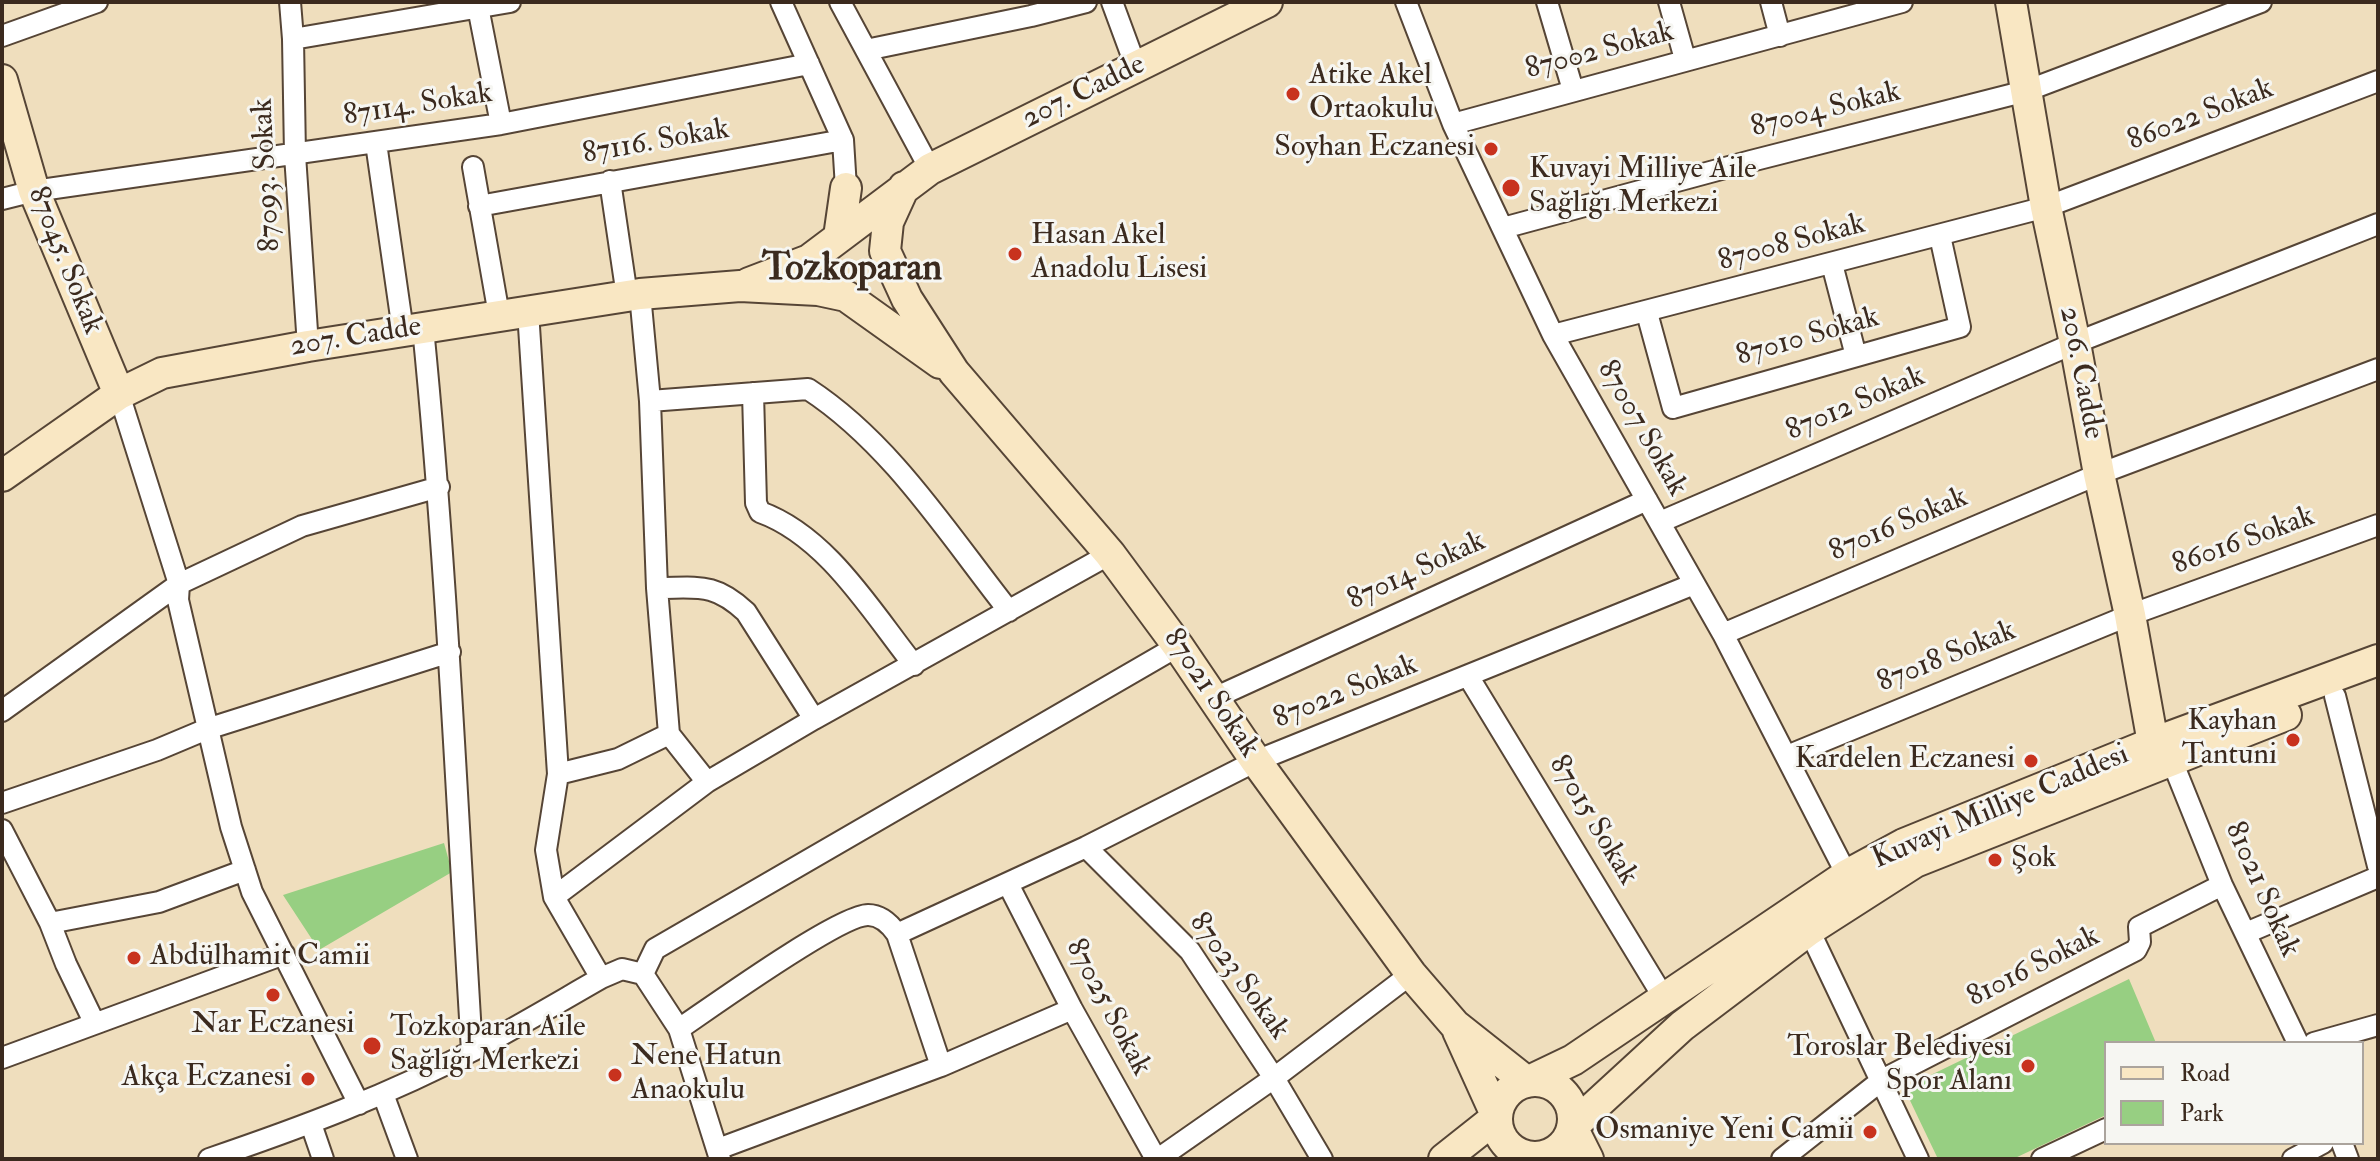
<!DOCTYPE html>
<meta charset="utf-8">
<style>
body{margin:0}
#map{position:relative;width:2380px;height:1161px;overflow:hidden;background:#efdebd;font-family:"IM FELL Double Pica",serif}
canvas{display:block}
.frame{position:absolute;inset:0;border:4px solid #3b2a1e;pointer-events:none}
.legend{position:absolute;left:2104px;top:1041px;width:260px;height:104px;box-sizing:border-box;background:#f6f6f2;border:2px solid #aba49d;margin:0;padding:10px 14px;list-style:none;font-size:24px;color:#3b2a1e}
.legend li{display:flex;align-items:center;gap:16px;height:40px}
.legend b{width:40px;border:2px solid #aba49d}
</style>
<div id="map">
<canvas width="2380" height="1161"></canvas>
<div class="frame"></div>
<ul class="legend">
<li><b style="height:10px;background:#f9e7c3"></b>Road</li>
<li><b style="height:22px;background:#97cf82"></b>Park</li>
</ul>
</div>
<script>
const g = document.querySelector('canvas').getContext('2d');
g.lineJoin = 'round';
function paint(path, color) {
  g.fillStyle = color;
  g.fill(path, 'evenodd');
}
function trace(path, color, width, dash) {
  g.strokeStyle = color;
  g.lineWidth = width;
  g.lineCap = dash ? 'butt' : 'round';
  g.setLineDash(dash || []);
  g.stroke(path);
}
function label(font, color, halo, rows, align = 'center') {
  g.font = font + ' "IM FELL Double Pica",serif';
  g.lineWidth = 6;
  g.setLineDash([]);
  g.textBaseline = 'middle';
  g.strokeStyle = halo;
  g.fillStyle = color;
  for (const [text, x, y, turn = 0] of rows) {
    g.save();
    g.translate(x, y);
    g.rotate((+turn || 0) * Math.PI / 180);
    g.textAlign = isNaN(turn) ? turn : align;
    if (halo) g.strokeText(text, 0, 0);
    g.fillText(text, 0, 0);
    g.restore();
  }
}
paint(new Path2D(`
 M444,843l8,29 -133,78 -36,-55z
 M2129,979l27,64h-50v72l-93,44h-75l-34,-71z`), '#97cf82');
const street = new Path2D(`
 M290,2l3,37 2,116 13,191
 M477,2l24,122
 M781,2l62,138 3,48
 M840,2l90,167
 M1112,2l24,65
 M1406,2l47,122 100,211 170,299 124,241
 M1547,2l26,88
 M1669,2l16,57
 M1771,2l9,34
 M2,36l95,-34
 M293,39l217,-37
 M866,50l165,-34 55,-14
 M1453,124l449,-122
 M376,143l27,188
 M473,167l26,148
 M610,181l17,115
 M2,199l32,-8 467,-67 308,-60
 M479,206l364,-66
 M1503,228l248,-67 275,-70 235,-89
 M1832,264l24,92
 M640,294l10,107 7,187 12,146 38,48
 M528,311l30,463 -12,76 8,47 47,81
 M1647,313l26,95 287,-81 -20,-91
 M423,328c24,240 34,481 49,723
 M1553,335l493,-128 332,-126
 M753,393l3,110 4,9c67,24 111,99 154,153
 M119,394l60,190 -1,16 53,227 21,65 107,212
 M650,401l158,-12c83,54 140,145 201,222
 M1660,522l415,-179 303,-119
 M657,588c41,0 57,-6 89,24l68,107
 M1723,634l376,-160 279,-105
 M1468,676l196,322
 M2335,696l43,170
 M1212,699l435,-199
 M2,711l177,-127 123,-58 137,-39
 M1787,756l343,-141 248,-90
 M2172,761l50,124 76,158
 M558,774l60,-15 51,-25
 M2,803l155,-53 50,-21 243,-77
 M2,830l48,93 16,41 28,58
 M1086,847l104,104 84,127 48,81
 M1008,884l64,125 84,150
 M554,897l153,-115 107,-63 296,-165
 M50,923l109,-21 86,-32
 M1809,930l109,229
 M2246,933l132,-56
 M897,934l189,-87 170,-86 438,-177
 M643,974l12,-25 523,-303
 M679,1029c31,-21 160,-114 189,-114 13,0 22,9 29,19l44,132
 M2314,1043l64,-18
 M2,1058l282,-104
 M383,1094l24,65
 M311,1124l12,35
 M2342,1143l6,16
 M718,1149l223,-83 131,-57
 M209,1159c91,-31 180,-64 265,-109 43,-23 85,-48 127,-72l21,-9 21,5 36,55 41,130
 M1158,1159l116,-81 137,-104
 M1782,1159l100,-79 254,-130 4,-8 -1,-15 83,-42
 M2042,1159l64,-30
 M2293,1159l30,-16`);
const secondary = new Path2D(`
 M2011,2l35,205 29,136 24,131 31,141 23,128
 M2,80l32,111 85,203
 M904,187l-16,35 -3,29 22,48 47,73 156,182 68,92 78,115 155,213 44,51 72,57 46,-22 274,-185 57,-31 249,-101 225,-83
 M839,237l7,-49
 M749,283l60,-23 121,-91 337,-167
 M2,476l117,-82 43,-21 146,-27 332,-52 100,-8 78,4 28,6 94,67
 M1497 1119a38 38 0 1 1 76 0a38 38 0 1 1-76 0Z
 M1444,1159l53,-42 -39,-86
 M1588,1159l-16,-32 110,-101 127,-96 106,-68 371,-147`);
trace(street, '#564536', 24);
trace(secondary, '#564536', 34);
trace(street, '#fff', 20);
trace(secondary, '#f9e7c3', 30);
for (const [x, y, r, color] of [
 [1293,94,8,"#c8321e"],
 [1491,149,8,"#c8321e"],
 [1511,188,10,"#c8321e"],
 [1015,254,8,"#c8321e"],
 [2293,740,8,"#c8321e"],
 [2031,761,8,"#c8321e"],
 [1995,860,8,"#c8321e"],
 [134,958,8,"#c8321e"],
 [273,995,8,"#c8321e"],
 [372,1046,10,"#c8321e"],
 [2028,1066,8,"#c8321e"],
 [615,1075,8,"#c8321e"],
 [308,1079,8,"#c8321e"],
 [1870,1132,8,"#c8321e"]
]) {
  const dot = new Path2D();
  dot.arc(x, y, r, 0, 2 * Math.PI);
  g.fillStyle = color;
  g.fill(dot);
  trace(dot, '#f6f6f2', 3);
}
label('30px', '#3b2a1e', '#f6f6f2', [
 ["87002 Sokak",1600,52,-15],
 ["207. Cadde",1084,93,-26],
 ["87114. Sokak",418,106,-9],
 ["87004 Sokak",1826,111,-14],
 ["86022 Sokak",2201,116,-21],
 ["87116. Sokak",656,143,-10],
 ["87093. Sokak",268,175,-93],
 ["87008 Sokak",1792,244,-15],
 ["87045. Sokak",64,261,68],
 ["207. Cadde",356,338,-9],
 ["87010 Sokak",1808,338,-16],
 ["206. Cadde",2080,373,79],
 ["87012 Sokak",1856,405,-23],
 ["87007 Sokak",1641,429,60],
 ["87016 Sokak",1899,526,-23],
 ["86016 Sokak",2244,542,-20],
 ["87014 Sokak",1417,572,-25],
 ["87018 Sokak",1947,658,-22],
 ["87022 Sokak",1346,693,-22],
 ["87021 Sokak",1210,694,56],
 ["Kuvayi Milliye Caddesi",2001,808,-23],
 ["87015 Sokak",1592,821,59],
 ["81021 Sokak",2261,890,66],
 ["81016 Sokak",2034,968,-27],
 ["87023 Sokak",1238,977,54],
 ["87025 Sokak",1107,1008,62]
]);
label('30px', '#3b2a1e', '#f6f6f2', [
 ["Atike Akel",1309,77],
 ["Ortaokulu",1309,111],
 ["Soyhan Eczanesi",1475,149,"right"],
 ["Kuvayi Milliye Aile",1529,171],
 ["Sağlığı Merkezi",1529,205],
 ["Hasan Akel",1031,237],
 ["Anadolu Lisesi",1031,271],
 ["Kayhan",2277,723,"right"],
 ["Tantuni",2277,757,"right"],
 ["Kardelen Eczanesi",2015,761,"right"],
 ["Şok",2011,860],
 ["Abdülhamit Camii",150,958],
 ["Nar Eczanesi",273,1026,"center"],
 ["Tozkoparan Aile",390,1029],
 ["Sağlığı Merkezi",390,1063],
 ["Toroslar Belediyesi",2012,1049,"right"],
 ["Spor Alanı",2012,1083,"right"],
 ["Nene Hatun",631,1058],
 ["Anaokulu",631,1092],
 ["Akça Eczanesi",292,1079,"right"],
 ["Osmaniye Yeni Camii",1854,1132,"right"]
], 'left');
label('bold 38px', '#3b2a1e', '#f6f6f2', [
 ["Tozkoparan",852,271]
]);
</script>
